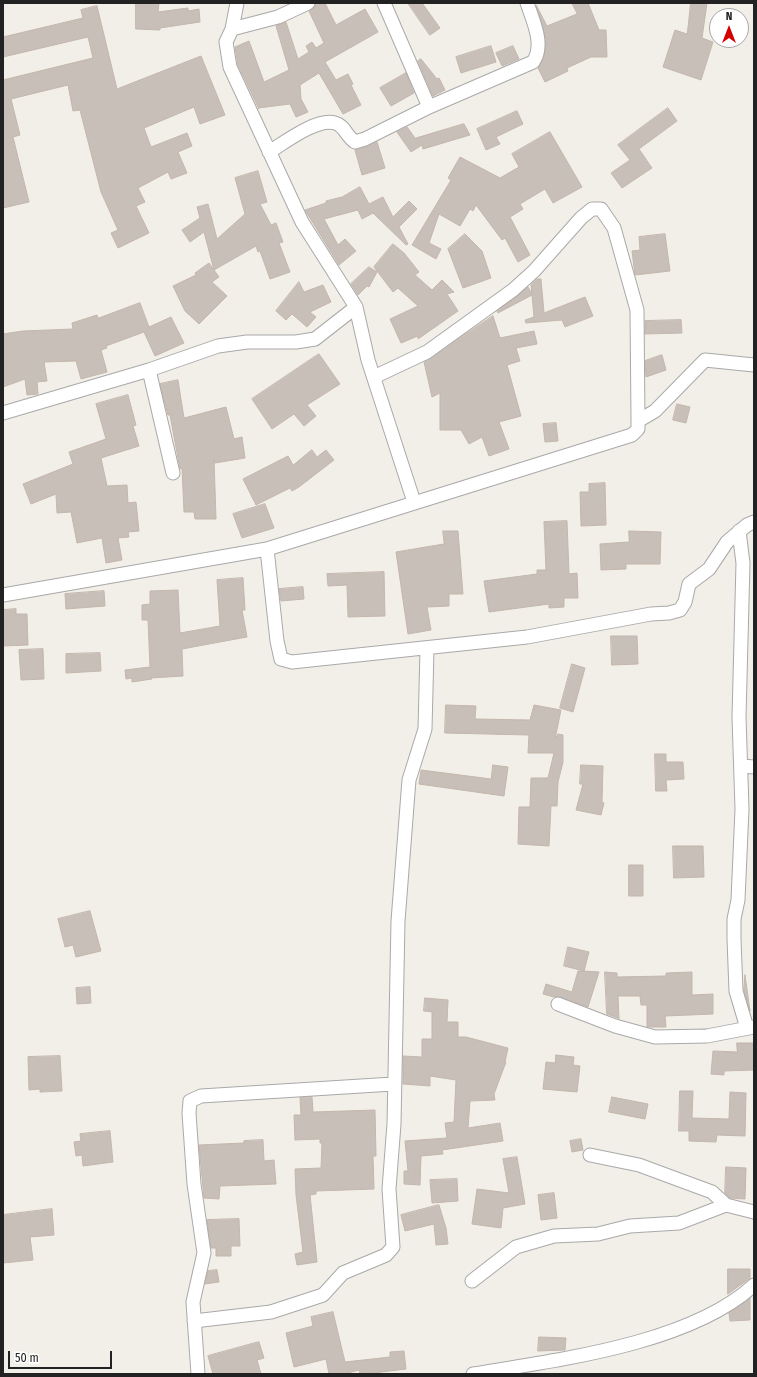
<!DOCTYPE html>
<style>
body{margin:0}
#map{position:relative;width:757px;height:1377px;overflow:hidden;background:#f2efe9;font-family:"Fira Sans Condensed",sans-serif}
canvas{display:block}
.frame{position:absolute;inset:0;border:4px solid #222;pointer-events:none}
.north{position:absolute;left:709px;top:8px;width:40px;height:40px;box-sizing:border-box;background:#fff;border:1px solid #a7a7a7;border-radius:50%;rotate:0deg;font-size:11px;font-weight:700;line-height:16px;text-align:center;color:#222}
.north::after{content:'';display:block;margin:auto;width:14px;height:18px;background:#d40000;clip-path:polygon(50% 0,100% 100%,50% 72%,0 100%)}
.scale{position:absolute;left:8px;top:1351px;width:104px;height:18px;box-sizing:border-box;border:2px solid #222;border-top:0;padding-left:5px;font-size:12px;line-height:14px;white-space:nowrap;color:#222;-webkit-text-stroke:3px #fff;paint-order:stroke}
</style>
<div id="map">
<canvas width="757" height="1377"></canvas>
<div class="frame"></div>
<div class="north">N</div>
<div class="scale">50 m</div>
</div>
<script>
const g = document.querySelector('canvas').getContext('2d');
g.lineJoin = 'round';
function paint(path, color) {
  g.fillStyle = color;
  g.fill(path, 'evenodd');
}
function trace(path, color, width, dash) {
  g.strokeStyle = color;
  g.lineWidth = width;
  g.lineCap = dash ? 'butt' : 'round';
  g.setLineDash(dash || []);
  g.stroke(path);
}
const building = new Path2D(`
 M136,3h23l-1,9 30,-4v3l11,-2 1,13 -40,6v2l-24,-1z
 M316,3h9l11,22 29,-16 13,23 -53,30 11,18 12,-6 5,10 -2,1 10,20 -18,9 -24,-41 -19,12 1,14 7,13 -12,5 -6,-13 -32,4 1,1 -21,-44 -3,-18 14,-6 15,41 25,-12 -13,-44 10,-4 12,37 11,-7 -3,-6 6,-4 4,6 8,-5 -15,-32 5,-3z
 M408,3h14l18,25 -10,7z
 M572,3h16l11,27h7l1,27h-16l-24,11 1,3 -23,11 -7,-14 6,-11 2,-18 -10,-34 11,21 30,-12z
 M691,3h16l-5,35 11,4 -12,38 -38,-13 12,-37 12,4z
 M97,6l20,83 84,-33 24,59 -25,9 -6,-17 -50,21 7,19 36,-14 5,13 -14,6 9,21 -16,6 -3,-7 -30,16 7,14 -9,4 13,27 -31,15 -7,-15 7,-3 -17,-38 -21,-82 -7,1 -5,-26 -57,14 9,36 -7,2 16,65 -26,6v-128l90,-22 -5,-21 -85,20v-20l80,-19 -2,-8z
 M491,46l5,16 -35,11 -5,-16z
 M513,46l6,13 -17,7 -6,-13z
 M421,59l16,20 2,-1 6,12 -12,6 -15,-35z
 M406,73l8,20 -23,13 -11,-18z
 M668,108l9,13 -38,28 13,19 -30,20 -11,-15 19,-13 -12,-15z
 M517,111l6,13 -27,13 4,7 -14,6 -9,-21z
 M464,124l6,11 -47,14 -1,-4 -11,7 -14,-20 10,-5 8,11z
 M550,132l32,55 -29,16 -8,-14 -25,15 3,5 -13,8 20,38 -12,7 -13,-24 -3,2 -26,-35 -3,6 -3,-2 -10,17 -21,-12 -10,29 12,6 -5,10 -24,-14 39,-65 -3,-2 12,-21 40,21 19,-11 -7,-13z
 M377,142l8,26 -23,7 -7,-25z
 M258,171l9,31 -7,2 11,21 5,-2 7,19 -4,1 11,29 -20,7 -10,-28 -2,1 -2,-6 -42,24 5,7 -7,5 15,14 -28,28 -14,-13 -12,-25 23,-11 -1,-2 14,-10 5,7 -10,-38 -14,10 -8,-12 18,-12 -3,-11 11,-3 9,35 28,-25 -10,-36z
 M360,187l9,17 14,-7 10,20 16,-16 8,8 -18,18 9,17 -2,1 -33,-32 -11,6 -4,-9 -34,9 14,26 7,-6 11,12 -17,14 -34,-55 21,-7v-2l16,-4z
 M465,234l17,17 9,27 -28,10 -15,-39z
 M665,234l5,37 -35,4 -3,-24 8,-1 -1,-13z
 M393,244l11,9 15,19 -4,3 17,15 10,-10 12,12 -7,2 11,17 -40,28v-3l-17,7 -11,-24 28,-13 -20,-18 -5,4 -19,-25z
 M369,267l8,5 -8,15 -2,-1 -9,9 -7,-11z
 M537,279h4l3,34 41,-16 8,19 -28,11 -3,-7 -36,3 -1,-3 9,-3 -2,-22 -34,18 -1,-2 31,-24 4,7 -1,-9z
 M299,282l5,10 19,-7 8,17 -21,10 6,5 -9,10 -15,-13 -6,6 -10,-9z
 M140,303l9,24 22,-10 13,26 -29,13 -11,-24 -38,14 1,2 -6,2 6,22 -26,7 -5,-18 -32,1 3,19 -10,1 1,12 -11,1 -2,-16 -22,8v-53l20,-3 50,-2 -1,-6 25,-8 1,3z
 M493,316l7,22 34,-7 3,13 -21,4 4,13 -13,4 14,51 -22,6 10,27 -20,7 -7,-19 -13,7 -8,-14h-21v-37l-8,4 -8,-35z
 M681,320l1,13 -37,1v-13z
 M319,354l21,30 -33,21 9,11 -12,10 -10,-12 -22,15 -20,-30z
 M662,355l4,15 -20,7 -1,-16z
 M178,380l6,38 42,-11 8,32 8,-2 3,21 -30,5 -1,-4 2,60h-21l-1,-7h-10l-2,-44 -2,1 -10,-54h-2l-8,-31z
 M128,395l8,30 -3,1 6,20 -38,12 6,28 20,-1 1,18 8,-1 3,29 -11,1 1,5 -11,1 4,22 -16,3 -4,-25 -25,5 -6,-31 -14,1 -1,-19 -25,10 -8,-20 50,-20 -4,-12 37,-13 -10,-35z
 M677,404l13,3 -4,16 -13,-3z
 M556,423l2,18 -13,1 -2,-18z
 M312,450l5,7 9,-7 8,10 -35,27 -7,4 -2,-3 -34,17 -13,-26 45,-23 5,9z
 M605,483l1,42 -25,1 -1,-34h9v-8z
 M265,504l9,24 -32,10 -9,-24z
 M567,521l2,53 8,-1 1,25h-14v9l-15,1v-4l-60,8 -5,-31 53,-7v-4h9l-2,-48z
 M443,531h15l5,63h-14v12l-22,1 4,23 -23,4 -12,-82 48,-8z
 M629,531l32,1 -1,32h-34v5l-25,1 -1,-26 29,-2z
 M384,572l1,44 -37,1 -1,-32 -19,1 -1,-12z
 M243,578l2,32h-3l5,27 -65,12 1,27 -32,2 1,1 -20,3v-4l-6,1 -1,-9 25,-3 -2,-47h-6v-15l8,-1v-13l28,-1 2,43 40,-7 -3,-46z
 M303,587l1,12 -23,2 -2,-12z
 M104,591l1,15 -39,3 -1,-15z
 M16,609v5h11l1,31 -25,1v-36z
 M611,636h26l1,28 -26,1z
 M43,649l1,30 -23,1 -2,-30z
 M100,653l1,18 -35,2v-19z
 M572,664l13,4 -12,44 -13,-4z
 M446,705l30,1 -1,13 55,1 4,-15 27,5 -6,29 3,-5 5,1v27l-5,20 -1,24h-6l-2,40 -31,-2 1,-37h11l1,-29h17l6,-25h-26l1,-18 -84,-2z
 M655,754h11v8h17l1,17 -18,1 1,11h-11z
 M493,765l15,2 -4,29 -85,-12 2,-14 70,9z
 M581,765l22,1 -1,36 2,1 -3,12 -25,-5 7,-26h-3z
 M673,846h30l1,31 -30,1z
 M629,865h14v31h-14z
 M90,911l11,40 -25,6 -3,-12 -8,2 -7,-28z
 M568,947l21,5 -5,19 15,1 -11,35 -27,-10h-7l-11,-3 3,-10 26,8 6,-21h6l-20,-5z
 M605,972l12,1v4l49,-1v-3l26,-1v23l21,-1v20l-48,2 1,11h-19v-22h-6l-1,-9h-22l1,23 -1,-1 -11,-4z
 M745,975l5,36 -6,-21z
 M90,987l1,16 -14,1 -1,-16z
 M425,998l23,2 -1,22h11v15h8l42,11 -3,14h1l-12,32 1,6 -25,1 -2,27 32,-5 3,18 -61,9 1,4 -22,2 -1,29 -16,-1v-13h4l-3,-30 42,-3 -2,-15 9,-1 2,-42 -26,-4v10l-27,-2v-28l19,1v-18h10v-27l-8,-1z
 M737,1043h17v27l-30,1v4l-13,-1 2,-23 24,1z
 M556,1055l18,2 -1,8 7,1 -3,26 -34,-3 3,-27 9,1z
 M60,1056l2,35 -22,1v-3l-11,1 -1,-33z
 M680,1091h13l-1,27 37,1 1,-27 16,1 -1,43 -28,-1 -1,7 -27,-1v-10h-10z
 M312,1097l1,15 62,-2 1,46h-3l1,33 -58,2v3l-6,1 7,67 -20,3 -2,-11 8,-2 -7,-57 -1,-26 26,-1 1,-25h-2v-4l-25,1 -1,-25h7l-1,-17z
 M612,1097l36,7 -3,15 -36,-7z
 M110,1131l3,31 -30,4 -1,-11 -6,1 -2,-14 7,-1 -1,-7z
 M581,1139l2,11 -11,2 -2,-11z
 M263,1140l1,21 10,-1 2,24 -56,2 -1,13 -15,-1 -5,-53 45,-2v-2z
 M517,1157l8,47 -22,4 -2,20 -29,-4 5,-35 32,4 -6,-34z
 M726,1167l20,1 -1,31 -15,-1 -5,-5z
 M457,1179l1,22 -26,2 -2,-23z
 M554,1193l3,25 -16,2 -3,-25z
 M439,1205l7,23 2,16 -12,1 -2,-21 -29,7 -4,-16z
 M52,1209l2,26 -24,2 3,23 -30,3v-48z
 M239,1219l1,27h-9v10h-15v-8h-5l-4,-28z
 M728,1269h22v9l-22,16z
 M217,1270l2,12 -14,2 3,-13z
 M750,1298v22l-20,1 -1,-8z
 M333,1312l12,50 45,-5v-5l14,-1 2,18 -41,5h-5l-1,-4 -15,4h-15l-3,-15 -32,8 -8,-34 27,-7 -2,-9z
 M539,1337l27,1 -1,12 -27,1z
 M259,1342l5,16 -7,2 4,14h-48l-5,-18z`);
paint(building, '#c7bfb8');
trace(building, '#c4b6ab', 1);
const minor = new Path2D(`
 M237,3l-5,26 -6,13 4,25 72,155 54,85 12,53 46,142
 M384,3l45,104
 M232,29l46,-12 30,-14
 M269,152c15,-9 47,-34 66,-29 9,2 12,14 20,19l10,-3 64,-32 104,-45c12,-17 0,-41 -6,-59
 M149,370l24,103
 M3,413l146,-43 69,-24 29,-4h49l19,-3 41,-32
 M638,421l17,-10 50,-51 49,5
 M739,531l4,32 -4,154 3,92 -4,91 -4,19v20l2,52 11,37
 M267,549l10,92 4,18 11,3 235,-25 124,-23 18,-1 11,-3 5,-8 4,-18 20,-15 18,-27 20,-17 7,-3
 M3,595l264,-46 365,-114 6,-6v-8l-1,-111 -23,-82 -13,-19h-9l-11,9 -47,53 -21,19 -86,62 -53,25
 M742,766l12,1
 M558,1004l57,22 40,11 52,-1 47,-9
 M590,1155l49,10 73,27 14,13 28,7
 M472,1281l44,-34 38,-11 44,-2 32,-8 49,-3 47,-18
 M194,1321l77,-9 52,-17 20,-22 43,-18 7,-8 -4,-58 5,-65 4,-203 11,-141 16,-51 2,-80
 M198,1374l-5,-72 11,-49 -10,-69 -5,-71 1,-12 11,-5 192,-12
 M473,1374c84,-14 217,-30 281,-89`);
trace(minor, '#a9a9a9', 15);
trace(minor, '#fff', 13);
</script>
